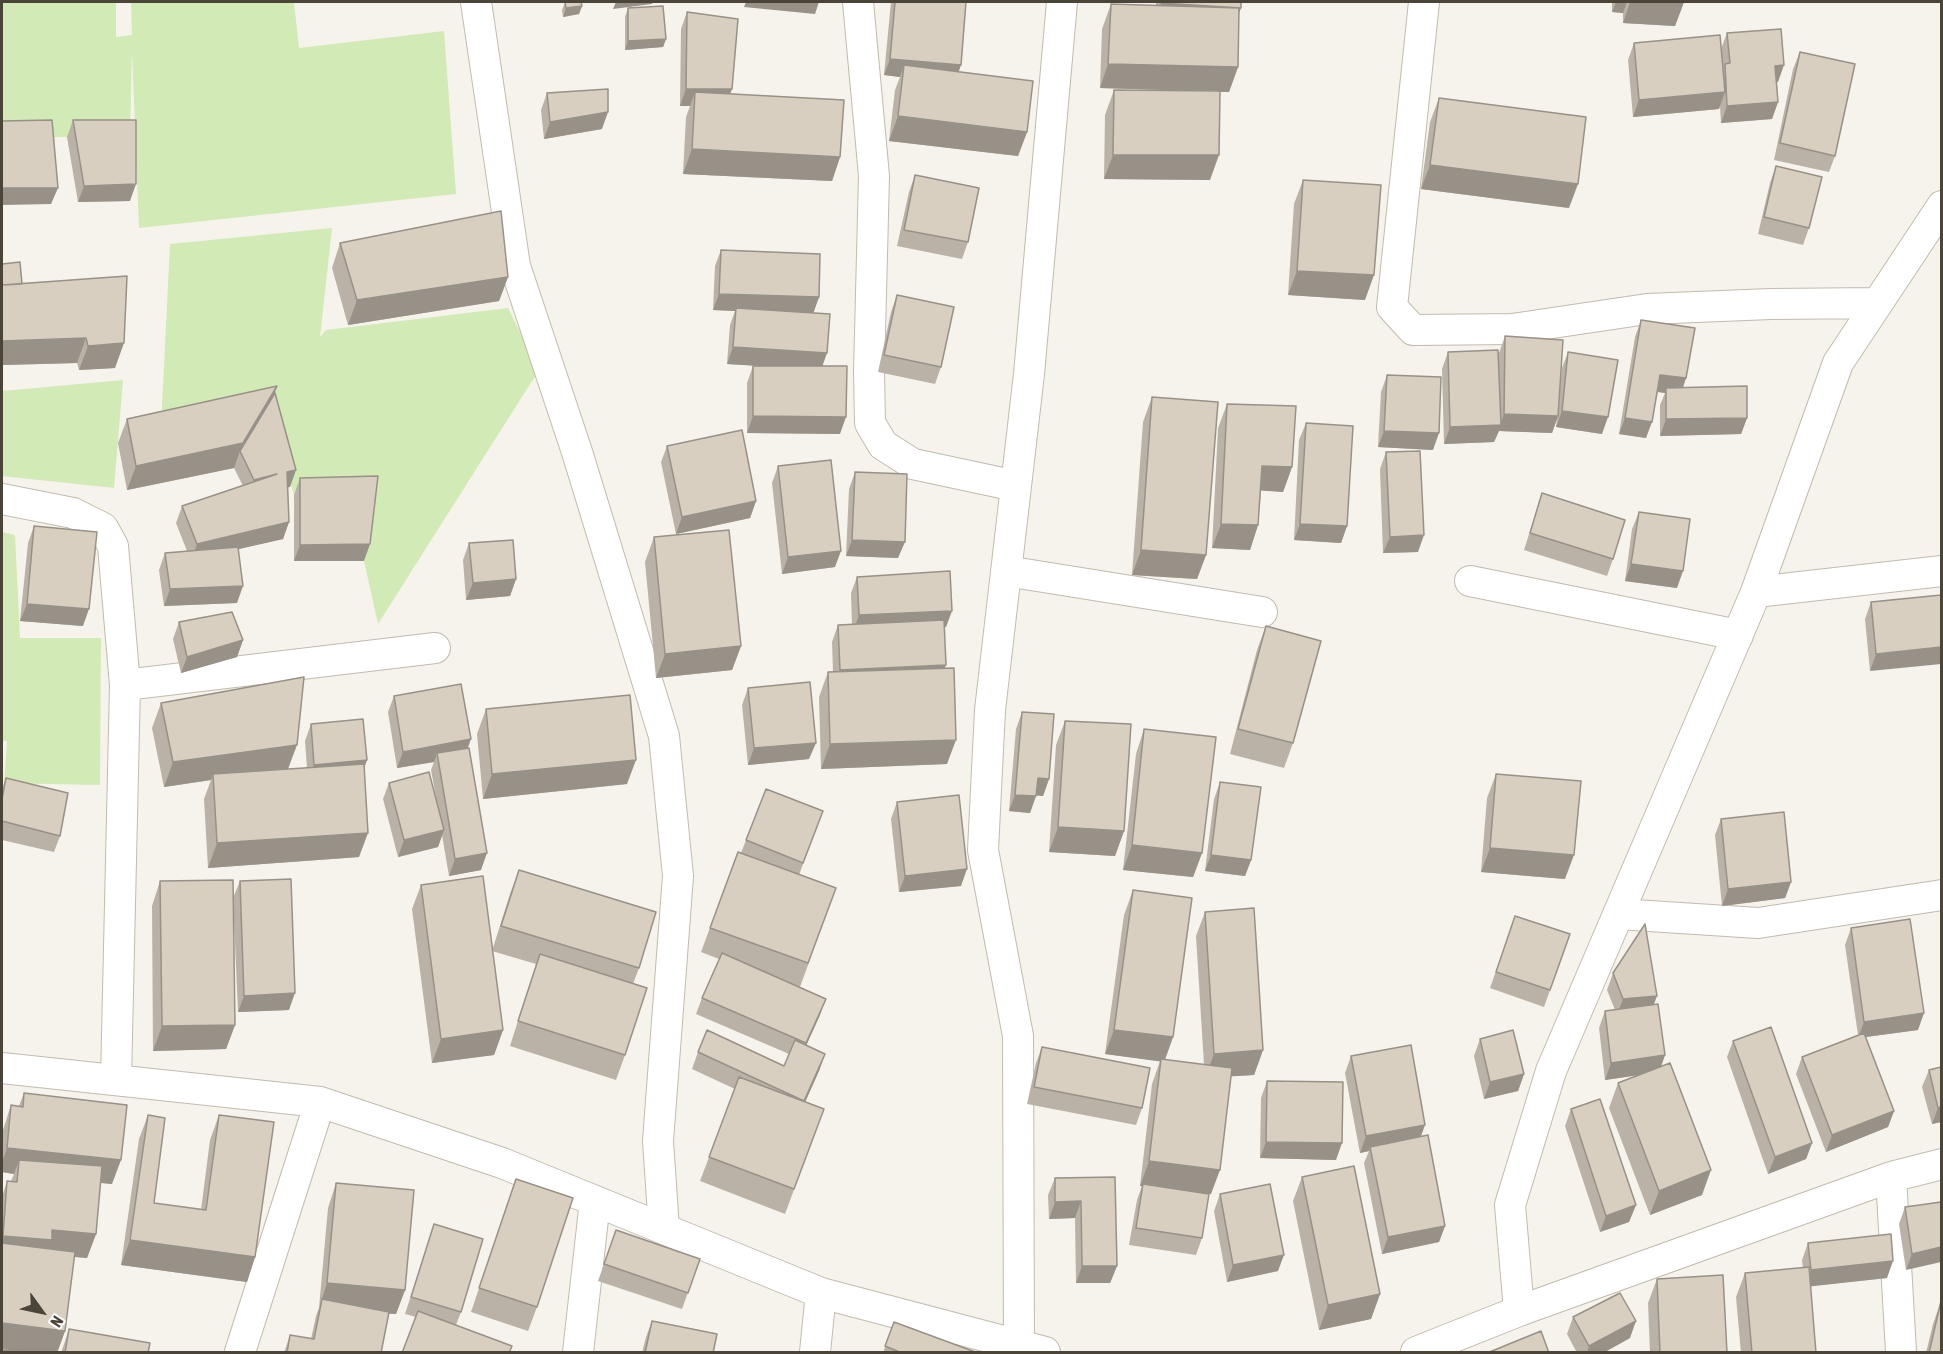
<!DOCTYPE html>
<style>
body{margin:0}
#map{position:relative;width:1943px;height:1354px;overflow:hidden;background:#f6f3ec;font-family:"Asap Condensed",sans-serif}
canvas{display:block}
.frame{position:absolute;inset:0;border:3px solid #4b4439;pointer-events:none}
.north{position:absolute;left:12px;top:1282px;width:60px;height:60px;-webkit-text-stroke:4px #fff;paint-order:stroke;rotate:123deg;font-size:16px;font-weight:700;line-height:24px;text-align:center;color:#4b4439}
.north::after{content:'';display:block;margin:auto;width:21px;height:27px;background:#4b4439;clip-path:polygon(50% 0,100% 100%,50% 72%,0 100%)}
</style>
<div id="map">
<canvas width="1943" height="1354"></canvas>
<div class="frame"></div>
<div class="north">N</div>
</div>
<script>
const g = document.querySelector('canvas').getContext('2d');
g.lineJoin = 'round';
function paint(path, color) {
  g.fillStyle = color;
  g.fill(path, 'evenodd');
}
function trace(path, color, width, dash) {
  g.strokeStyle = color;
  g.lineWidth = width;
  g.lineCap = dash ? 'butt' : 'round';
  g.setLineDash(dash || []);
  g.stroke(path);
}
paint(new Path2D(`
 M2,2h114v35l16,-2 -1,-33h163l5,46 145,-17 12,163 -317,34 -7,-177 -2,85 -128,2z
 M332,228l-12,109 6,-7 182,-22 31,62 -161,254 -14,-63 8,-68 -78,2 -26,-85 -107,17 9,-183z
 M123,380l-9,108 -112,-12v-85z
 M2,532l13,3 5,103h81l-1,147 -96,-2 3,-42h-5z`), '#d2eab5');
const street = new Path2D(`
 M476,2l39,264 62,186 87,284 14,140 -20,265 6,88
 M858,2l16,174 -5,196 1,51 13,22 30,19 103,22
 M1424,2l-32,305 21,23 99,-1 135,-20 124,-5 106,-1
 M2,499l71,14 30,15 10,18 12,139 -9,394
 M1006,571l256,41
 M1470,581l268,54
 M1756,592l186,-21
 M125,685l310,-37
 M1618,914l140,9 184,-28
 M2,1068l318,34 182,61 319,130 224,59
 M1891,1177l10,175
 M1519,1311l-9,-106 41,-134 205,-479 82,-229 104,-157
 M1019,1345l-1,-309 -35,-186 7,-140 39,-336 33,-372
 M240,1352l80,-250
 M578,1352l17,-151
 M815,1352l6,-59
 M1416,1352l103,-41 372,-134 51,-13`);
trace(street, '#c2bbae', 32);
trace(street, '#fff', 30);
paint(new Path2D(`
 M565,2l17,4 -3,8 -16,3 -1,-7z
 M891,2h75l-7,70 68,60 -9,24 -129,-15 6,-51 5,-13 -16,-2z
 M1156,2h85l-2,10 -1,55 -9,25h-9l-10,88 -106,-1 1,-64 9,-25 84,1 -98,-3 2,-59 9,-25 45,2z
 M1612,2h72l-9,24 -52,-3v-10l-11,-1z
 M628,8l38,31 -3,8 -38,3v-33z
 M687,12l43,82 110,63 -8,24 -149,-7 3,-57 4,-11h-10l1,-77z
 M1727,33l51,49h-1l1,20 -6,17 -51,4 -1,-18 -1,4 -86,8 -5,-57 6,-17 87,6z
 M1800,52l35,104 -6,16 -55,-12 19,-91z
 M547,93l55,36 -58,10 -3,-29z
 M1439,98l130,110 -148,-19 9,-67z
 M73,120l57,81 -52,1 -11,-65z
 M1776,166l33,62 -6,17 -45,-11 12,-51z
 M915,175l53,67 -6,17 -65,-13 12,-54z
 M1303,180l62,120 -77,-5 6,-91z
 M340,243l168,34 -9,24 -151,24 -16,-57z
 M721,250l98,47 -6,16 10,53 17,68 -93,-1v-50l6,-17h12l-38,-2 3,-39 5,-14 -22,-1 2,-44z
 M2,264l20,20 105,-8 -12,92 -36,2 -2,-7 -75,2z
 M897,295l44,72 -6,17 -57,-12 13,-60z
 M1641,320l45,58 -3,10 64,30 -6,16 -81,2v-31l5,-12 -8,-1 -11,46 -27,-4 16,-97z
 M1505,336l55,53 2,-21 6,-16 34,82 -46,-7 1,-8 -5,14 -53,-2 -5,11 -50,2 -2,-75 6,-17 51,1z
 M1387,375l46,75 -55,-3 3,-55z
 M277,386l-2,7 15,94h-2l1,35 -6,17 -45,10 -1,54 -73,3 -5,-36 6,-17 22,-2 -11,-28 6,-17 61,-20 -9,-18 -107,22 -9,-47 9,-24z
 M1152,397l54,158 -9,24 -65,-4 11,-153z
 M1227,404l65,63 -9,25 -22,-2 -3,35 -8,25 -38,-2 6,-120z
 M1306,423l41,103 -6,17 -47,-3 5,-100z
 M667,446l89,55 -6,17 -74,16 -15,-72z
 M1386,452l32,100 -35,1 -3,-84z
 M778,466l57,101 -53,7 -10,-91z
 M855,472l43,86 -52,-2 3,-67z
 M300,478l64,83h-70v-66z
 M1542,493l71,66 -6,17 -83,-26z
 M1639,512l38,76 -52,-7 7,-52z
 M34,526l49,100 -63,-5 8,-78z
 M654,537l87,109 -9,24 -76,8 -11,-116z
 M469,543l47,36 -6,17 -44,4 -3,-40z
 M857,577l89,50h-2l3,137 -126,5 -2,-72 9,-25h5l-1,-30 6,-17h14l-1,-32z
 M1941,595l-71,76 -5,-52 6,-17z
 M179,622l64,18 -6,17 -56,16 -8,-34z
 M1266,626l27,117 -9,25 -54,-14 27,-104z
 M748,688l61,71 -61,6 -6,-60z
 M394,696l74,52 13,122 -32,6 -7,-41 -4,12 -40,10 -15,-58 6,-16 48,20 -6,-33 3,-8 -37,6 -9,-56z
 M161,703l127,66 19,-1 -2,-27 6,-17 56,36 -3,8 -5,89 -151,11 -4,-69 7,-19 -47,7 -12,-59z
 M486,709l141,75 -144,15 -6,-65z
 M1022,712l27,67 -6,17 -7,-1 -6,18 -21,-2 7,-82z
 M1065,721l59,110 -9,25 -66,-4 7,-107z
 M1144,729l58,124 -9,24 -70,-7 13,-116z
 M1496,774l69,105 -84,-7 6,-74z
 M6,778l54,58 -6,16 -52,-12v-51z
 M1220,782l31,78 -6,16 -40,-5 9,-72z
 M766,789l57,22 -24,64 37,13 -36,99 20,28 -14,31 19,8 -6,17 -14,31 19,7 -39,105 -85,-33 35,-92 -43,-20 6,-17 86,14 5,-12 -93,-40 6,-16 17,-39 -18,-7 37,-100 3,1z
 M897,802l64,84 -62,6 -8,-73z
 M1721,819l70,63 -6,16 -63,8 -7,-71z
 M519,870l120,98 -6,16 -8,71 -9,25 -106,-34 26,-82 -44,-13 11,79 -9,25 -62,8 -20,-154 9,-24 71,66 18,-57z
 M160,881l75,144 -9,24 -73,2 -1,-145z
 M240,881l49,129 -51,2 -5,-114z
 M1133,890l40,147 -8,23 39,5 -8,-129 9,-24 58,138 -9,25 -23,1 -20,118h-2l-7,44 -6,17 -67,-10 8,-45 5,-14h-2l12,-102 8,-23 -55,-7 19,-139z
 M1515,916l55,18 -26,73 -54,-19z
 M1851,928l67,102 -52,7 28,74 -6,16 -62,25 -30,-78 6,-17 56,-22 -13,-90z
 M1613,973l41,32 11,50 -4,12 41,128 -52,20 -41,-107 9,-25 22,-8 -35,5 -6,-52 6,-17 10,-1 -8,-20z
 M1480,1039l44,35 -6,17 -34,8 -10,-43z
 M1733,1041l79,102 -6,16 -38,15 -41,-117z
 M1042,1047l100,61 -6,17 -109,-21 9,-41z
 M1351,1056l70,81 24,89 -6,16 -57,12 -18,-91 5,-12 -9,2 -15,-80z
 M1929,1070l12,52 -9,2 -10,-37z
 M1267,1081l69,79 -76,-2 1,-60z
 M24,1093l88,91 -12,-1 -4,51 -9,24 -13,-1 -9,74 -8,22h-55l16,-2 -16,-2v-152l5,-16h4l3,-7 -12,-2v-33l1,-9 8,-25 8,1z
 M1571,1109l65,96 -7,17 -29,10 -35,-106z
 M148,1115l6,88 47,7 9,-70 9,-25 36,142 -8,25 -126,-17 18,-126z
 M1115,1177l2,89 -7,17h-34l-1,-65 -26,1 -1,-24 7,-17z
 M1302,1177l78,117 -9,25 -52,11 -26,-129z
 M516,1179l21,128 -9,24 -57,-19z
 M336,1183l69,107 -9,24h-7l-8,39h-97l6,-18 21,4 5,-23 3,-8 9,-100z
 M1220,1194l58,77 -51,11 -13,-71z
 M1941,1202l-35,68 -7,-46 6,-17z
 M434,1224l27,88 -5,13 -40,-8 -11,-3z
 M616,1230l84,29 -18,50 -84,-28z
 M1808,1243l79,35 -77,8 6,67h-75l-5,-56 9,-24 58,-5 -1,-8z
 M1657,1279l70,74h-77l-2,-50z
 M1941,1301v52h-15l7,-29z
 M1573,1317l57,21 -27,15h-26l-10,-19z
 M652,1321l61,32h-71l4,-16z
 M894,1322l84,31h-95z
 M69,1329l79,24h-87z`), '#bab2a6');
paint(new Path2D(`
 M616,2h37l-1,2 -39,5z
 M746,2h73l-4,12 -71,-7z
 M1616,2h11l-4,11 -11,-1z
 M1630,2h54l-9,24 -52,-3z
 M1161,3l80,5 -6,17 -80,-5z
 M582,6l-3,8 -16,3 3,-9z
 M666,39l-3,8 -38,3 3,-9z
 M890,59l71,6 -6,17 -51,-17 -4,12 -16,-2z
 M1108,64l130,3 -9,25 -129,-4z
 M1784,65l-6,17 -9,1 6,-17z
 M686,89h46l-6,16 -31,-13 -5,14h-10z
 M1725,92l-6,17 -86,8 6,-17z
 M1778,102l-6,17 -51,4 6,-17z
 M608,112l-6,17 -58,10 6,-17z
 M898,116l129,16 -9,24 -129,-15z
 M692,149l148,8 -8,24 -149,-7z
 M1113,155h106l-9,25 -106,-1z
 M1430,165l148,19 -9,24 -148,-19z
 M136,184l-6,17 -52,1 6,-16z
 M2,188h56l-7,16 -49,1z
 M1297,271l77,4 -9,25 -77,-5z
 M508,277l-9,24 -151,24 9,-25z
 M719,294l100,3 -6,17 -77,-6 -1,3 -22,-1z
 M86,338l-9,25 -75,2v-24z
 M124,343l-9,25 -36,2 9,-24z
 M733,347l94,6 -6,17 -94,-6z
 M1660,375l26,3 -6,17 -14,-7 -1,5 -12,-2z
 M277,386l-9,24 -28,41 -6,17 -107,22 9,-24z
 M1562,411l46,6 -6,17 -46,-7z
 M1504,414l54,2 -6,17 -53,-2 -5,11 -50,2 6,-17 50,-2z
 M753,416l93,1 -6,17 -93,-1z
 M1625,418l27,4 -6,16 -27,-4z
 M1747,418l-6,16 -81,2 6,-17z
 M1384,431l55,2 -6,17 -55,-3z
 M1262,466l30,1 -9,25 -30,-2z
 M296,470l-6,17 -9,2 6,-17z
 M277,474l-29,22 6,-16z
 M756,501l-6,17 -74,16 6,-17z
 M289,522l-6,17 -92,21 6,-16z
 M1221,524l37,1 -8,25 -38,-2z
 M1300,524l47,2 -6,17 -47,-3z
 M1424,535l-6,17 -35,1 7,-16z
 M852,540l53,2 -7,16 -52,-2z
 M370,544l-6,17h-70l6,-16z
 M1141,550l65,5 -9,24 -65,-4z
 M841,551l-6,16 -53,7 6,-17z
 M1631,564l52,7 -6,17 -52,-7z
 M516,579l-6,17 -44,4 7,-17z
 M243,586l-6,17 -73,3 6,-17z
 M27,604l62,5 -6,17 -63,-5z
 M952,611l-6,16 -93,5 6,-17z
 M243,640l-6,17 -56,16 6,-16z
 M741,646l-9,24 -76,8 9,-24z
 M1941,647v17l-71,7 6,-17z
 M946,665l-6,16 -106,6 6,-17z
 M471,739l-6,17 -28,-3 -3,9 -37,6 6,-16z
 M956,740l-9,24 -126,5 9,-25z
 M816,743l-7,16 -61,6 6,-17z
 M297,745l-9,24 -75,5 -2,6 -47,7 9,-25z
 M367,760l-6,17 -53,5 6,-17z
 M636,760l-9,24 -144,15 9,-25z
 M1038,778l11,1 -6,17 -11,-1z
 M1015,795l21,1 -6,17 -21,-2z
 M1058,827l66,4 -9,25 -66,-4z
 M444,830l-6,17 -40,10 6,-17z
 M368,833l-9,24 -151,11 9,-25z
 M1132,845l70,8 -9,24 -70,-7z
 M1490,848l84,7 -9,24 -84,-7z
 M487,853l-6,17 -32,6 6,-17z
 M1211,855l40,5 -6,16 -40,-5z
 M967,869l-6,17 -62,6 6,-16z
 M1791,882l-6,16 -63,8 6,-17z
 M295,993l-6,17 -51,2 6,-16z
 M1657,996l-6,16 -34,3 6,-16z
 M826,999l-6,16 -20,44 6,-16z
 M1924,1013l-6,17 -60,8 6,-16z
 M235,1025l-9,24 -73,2 9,-25z
 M503,1030l-9,25 -62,8 9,-24z
 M1114,1030l59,7 -9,25 -59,-8z
 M1263,1050l-9,25 -49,3 9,-24z
 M825,1054l-6,17 -21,47 6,-17z
 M1665,1055l-6,17 -54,8 6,-17z
 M1524,1074l-6,17 -34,8 6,-17z
 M1941,1107v15l-9,2 6,-16z
 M1894,1111l-6,16 -62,25 6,-17z
 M1425,1125l-6,17 -49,5 -1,4 -9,2 6,-17z
 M1266,1142l76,1 -6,17 -76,-2z
 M1812,1143l-6,16 -38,15 7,-17z
 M7,1148l114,12 -9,24 -94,-10 1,-14 -5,14 -12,-2v-10z
 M1149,1161l71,9 -9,24 -71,-8z
 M1711,1170l-9,25 -52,20 9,-24z
 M1081,1201l-6,17 -26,1 6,-17z
 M1636,1205l-7,17 -29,10 6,-16z
 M1445,1226l-6,16 -57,12 6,-17z
 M52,1230l44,4 -9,24 -41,-4 -44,7v-20l1,-5z
 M130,1240l125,17 -8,25 -126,-17z
 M1941,1247v15l-35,8 6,-16z
 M1284,1255l-6,16 -51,11 6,-17z
 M1893,1261l-6,17 -82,9 6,-17z
 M1082,1266h35l-7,17h-34z
 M327,1283l78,7 -9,24 -76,-6 2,-9 -3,9z
 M1380,1294l-9,25 -52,11 9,-25z
 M1636,1321l-6,17 -27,15h-16l2,-7z
 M2,1323l63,8 -8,22h-23l-32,-4z`), '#979187');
const building = new Path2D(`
 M565,2h16l1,4 -16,2z
 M895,2h71l-5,63 -71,-6z
 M1161,2h80v6l-80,-5z
 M1111,4l128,4 -1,59 -130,-3z
 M663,6l3,33 -38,2v-33z
 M687,12l51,7 -6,70h-46z
 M1781,29l3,36 -9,1 3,36 -51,4 -2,-42 5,-1 -3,-30z
 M1720,35l5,57 -86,8 -5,-57z
 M1800,52l55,12 -20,92 -55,-13z
 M904,65l129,16 -6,51 -129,-16z
 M608,89v23l-58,10 -3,-29z
 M1114,90l106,1 -1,64h-106z
 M695,92l149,8 -4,57 -148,-8z
 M1439,98l147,19 -8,67 -148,-19z
 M52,120l6,68h-56v-67z
 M73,120h63v64l-52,2z
 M1776,166l46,11 -13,51 -45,-11z
 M915,175l64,13 -11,54 -64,-12z
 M1303,180l78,5 -7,90 -77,-4z
 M501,211l7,66 -151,23 -17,-57z
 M721,250l99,4 -1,43 -100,-3z
 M20,262l2,22 -20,1v-21z
 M127,276l-3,67 -36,3 -2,-8 -84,3v-56z
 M897,295l57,12 -13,60 -57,-12z
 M736,308l94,6 -3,39 -94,-6z
 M1641,320l54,8 -9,50 -26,-3 -8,47 -27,-4z
 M1505,336l58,4 -5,76 -54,-2z
 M1498,350l3,75 -51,2 -2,-75z
 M1568,352l50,8 -10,57 -46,-6z
 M753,366h94l-1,51 -93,-1z
 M1387,375l54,2 -2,56 -55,-2z
 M277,386l-34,57 -107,23 -9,-47z
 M1747,386v32l-81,1v-31z
 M275,393l21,77 -9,2 2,50 -92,22 -15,-38 95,-32 -23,6 -14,-29z
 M1152,397l66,5 -12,153 -65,-5z
 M1227,404l69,2 -4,61 -30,-1 -4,59 -37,-1z
 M1306,423l47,3 -6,100 -47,-2z
 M742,430l14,71 -74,16 -15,-71z
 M1420,451l4,84 -34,2 -4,-85z
 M831,460l10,91 -53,6 -10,-91z
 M855,472l52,2 -2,68 -53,-2z
 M378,476l-8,68 -70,1v-67z
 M1542,493l83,27 -12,39 -83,-26z
 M1639,512l51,7 -7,52 -52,-7z
 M34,526l63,6 -8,77 -62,-5z
 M729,530l12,116 -76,8 -11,-117z
 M513,540l3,39 -43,4 -4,-40z
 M238,547l5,39 -73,3 -5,-36z
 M950,571l2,40 -93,4 -2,-38z
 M1941,595v52l-65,7 -5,-52z
 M232,612l11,28 -56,17 -8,-35z
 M944,620l2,45 -106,5 -2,-45z
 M1266,626l55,15 -28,102 -55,-14z
 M954,668l2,72 -126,4 -2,-72z
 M304,677l-7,68 -124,17 -12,-59z
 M810,682l6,61 -62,5 -6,-60z
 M461,684l10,55 -68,13 -9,-56z
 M630,695l6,65 -144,14 -6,-65z
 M1022,712l32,2 -5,65 -11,-1 -2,18 -21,-1z
 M363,719l4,41 -53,5 -3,-41z
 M1065,721l66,3 -7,107 -66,-4z
 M1144,729l72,8 -14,116 -70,-8z
 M469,748l18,105 -32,6 -18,-106z
 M364,764l4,69 -151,10 -4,-69z
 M429,772l15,58 -40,10 -15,-57z
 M1496,774l85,7 -7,74 -84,-7z
 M6,778l62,15 -8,43 -58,-15v-22z
 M1220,782l41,5 -10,73 -40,-5z
 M766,789l57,22 -20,52 -57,-23z
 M959,795l8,74 -62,7 -8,-74z
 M1784,812l7,70 -63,7 -7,-70z
 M738,852l98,36 -28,75 -98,-35z
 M519,870l137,42 -17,56 -138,-42z
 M483,876l20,154 -62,9 -20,-154z
 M291,879l4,114 -51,3 -4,-115z
 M233,880l2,145 -73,1 -2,-145z
 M1133,890l59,8 -19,139 -59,-7z
 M1254,908l9,142 -49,4 -9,-142z
 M1515,916l55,18 -20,56 -54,-18z
 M1910,919l14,94 -60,9 -13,-94z
 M1645,924l12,72 -34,3 -10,-26z
 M722,953l104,46 -20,44 -104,-45z
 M540,954l107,34 -22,67 -107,-34z
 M1658,1004l7,51 -54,8 -6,-52z
 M1771,1027l41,116 -37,14 -42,-116z
 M707,1030l77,36 11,-26 30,14 -21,47 -106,-49z
 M1513,1030l11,44 -34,8 -10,-43z
 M1864,1033l30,78 -62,24 -30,-78z
 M1411,1045l14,80 -59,11 -15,-80z
 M1042,1047l108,21 -8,40 -108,-21z
 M1161,1059l71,9 -12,102 -71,-9z
 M1670,1063l41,107 -52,21 -41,-108z
 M1941,1067v40l-3,1 -9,-38z
 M739,1077l85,32 -30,80 -85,-32z
 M1267,1081l76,1 -1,61 -76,-1z
 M24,1093l103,12 -6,55 -114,-12 4,-43 12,2z
 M1600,1099l36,106 -30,11 -35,-107z
 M148,1115l17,3 -11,85 52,7 13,-95 55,7 -19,135 -125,-17z
 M1428,1135l17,91 -57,11 -18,-90z
 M19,1160l83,6 -6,68 -44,-4v10l-49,-4 4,-55 10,1z
 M1354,1166l26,128 -52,11 -26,-128z
 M1115,1177l2,89h-35l-1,-65 -26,1v-24z
 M516,1179l57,19 -36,109 -58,-19z
 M336,1183l78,7 -9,100 -78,-7z
 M1143,1184l66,10 -7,44 -66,-10z
 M1270,1184l14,71 -51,10 -13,-71z
 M1941,1202v45l-29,7 -7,-47z
 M434,1224l49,15 -22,73 -50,-15z
 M616,1230l84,29 -12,34 -84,-29z
 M1891,1234l2,27 -82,9 -3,-27z
 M2,1243l73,9 -10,79 -63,-8z
 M1809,1267l7,86h-64l-7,-80z
 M1723,1275l4,78h-67l-3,-74z
 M1620,1293l16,28 -47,25 -16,-29z
 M322,1299l67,13 -8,41h-94l3,-18 24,4z
 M1941,1301v52h-12z
 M418,1311l94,35 -3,7h-107z
 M652,1321l65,13 -4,19h-68z
 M894,1322l84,31h-76l-17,-7z
 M69,1329l81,14 -2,10h-83z
 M1541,1331l8,22h-62z
 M2,1350l31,1v2h-31z`);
paint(building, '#d8cfc1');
trace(building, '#979187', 1.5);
</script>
